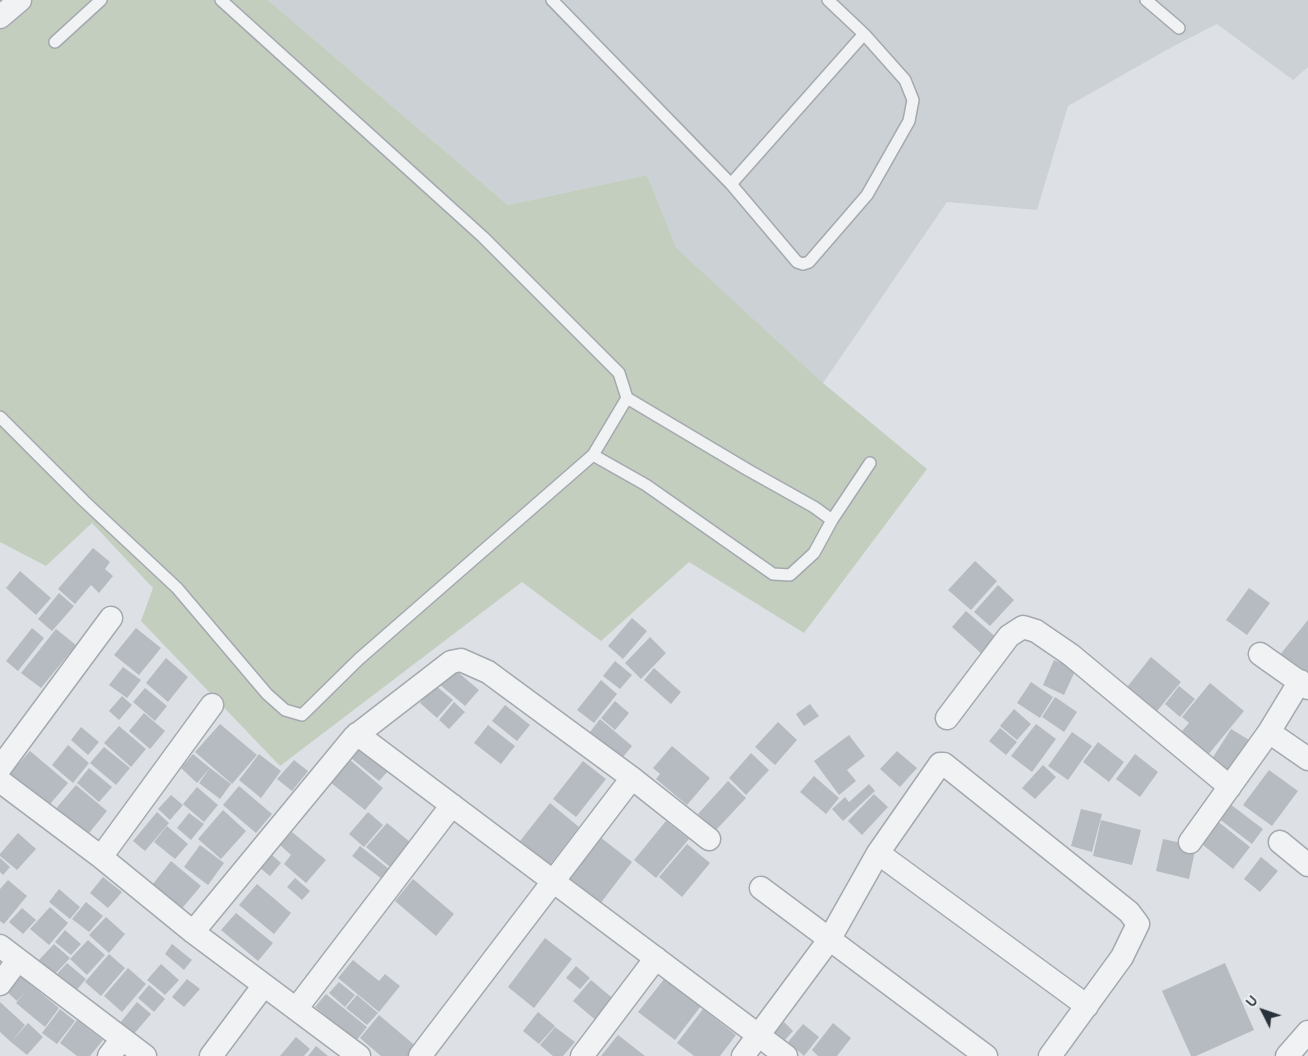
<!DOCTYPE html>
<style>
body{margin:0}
#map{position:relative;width:1308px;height:1056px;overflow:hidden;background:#dde1e5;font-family:Quicksand,sans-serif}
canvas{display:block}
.north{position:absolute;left:1238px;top:986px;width:50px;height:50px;-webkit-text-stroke:4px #ecf0f3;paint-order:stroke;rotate:311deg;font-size:14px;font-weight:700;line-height:20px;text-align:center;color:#29313a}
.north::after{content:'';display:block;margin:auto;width:18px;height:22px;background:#29313a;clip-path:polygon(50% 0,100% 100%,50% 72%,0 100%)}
</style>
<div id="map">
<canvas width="1308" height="1056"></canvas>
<div class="north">U</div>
</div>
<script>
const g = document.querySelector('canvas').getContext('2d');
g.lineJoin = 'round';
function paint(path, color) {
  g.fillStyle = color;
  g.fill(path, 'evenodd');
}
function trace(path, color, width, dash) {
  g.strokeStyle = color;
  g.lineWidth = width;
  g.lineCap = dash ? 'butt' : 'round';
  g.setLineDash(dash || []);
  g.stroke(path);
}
paint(new Path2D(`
 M268,0h1040v67l-15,13 -76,-56 -45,23 -104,59 -31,104 -90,-8 -124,181 -148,-135 -28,-73 -139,30z`), '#ccd1d6');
paint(new Path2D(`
 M0,0h268l240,205 139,-30 29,73 147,135 104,86 -123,164 -115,-71 -88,79 -79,-59 -242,184 -139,-145 12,-33 -61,-65 -46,43 -46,-24z`), '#c4cebf');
paint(new Path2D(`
 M93,548l17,14 -5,7 8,7 -14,17 -8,-8 -16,19 -17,-15z
 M975,561l22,20 -26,29 -23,-20z
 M20,571l31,27 -15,17 -30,-27z
 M998,585l16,15 -24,26 -16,-14z
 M1249,588l21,15 -23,32 -21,-15z
 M59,593l15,13 -22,25 -14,-12z
 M966,611l32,28 -14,17 -32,-29z
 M632,618l15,13 -24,28 -15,-13z
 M1308,620v60l-29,-24z
 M32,628l12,10 -26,33 -12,-10z
 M136,628l25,20 -22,27 -25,-20z
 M56,629l20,16 -35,43 -20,-15z
 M650,637l16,16 -25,26 -16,-16z
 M1151,657l30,25 -28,34 -29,-25z
 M166,658l22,19 -20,25 -22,-19z
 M1054,660l22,9 -12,26 -21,-10z
 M615,661l17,14 -12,14 -17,-13z
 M123,667l18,13 -14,18 -18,-13z
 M453,668l26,22 -14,16 -26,-22z
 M654,668l27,24 -10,12 -27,-24z
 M601,680l16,14 -23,29 -17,-13z
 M1031,682l22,15 -13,21 -23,-15z
 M1210,683l34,28 -36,44 -27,-23 8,-9 -7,-6z
 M435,685l18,15 -16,18 -17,-15z
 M1179,686l16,13 -15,18 -15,-13z
 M145,688l22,18 -12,15 -22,-19z
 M122,696l10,9 -13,15 -10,-9z
 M1055,697l22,15 -13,20 -22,-15z
 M615,701l14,12 -14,17 -14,-12z
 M454,702l11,10 -16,17 -10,-9z
 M810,704l9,12 -15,10 -8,-12z
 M505,705l25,20 -13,16 -25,-20z
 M1014,709l17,15 -14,16 -17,-14z
 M144,713l21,18 -15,18 -21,-18z
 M600,719l32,27 -13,16 -32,-26z
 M778,722l19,18 -22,25 -20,-18z
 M220,724l37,31 -25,29 -37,-32z
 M1036,724l20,15 -24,33 -21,-16z
 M488,725l27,21 -14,18 -27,-21z
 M119,726l27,23 -15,18 -27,-24z
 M81,727l18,15 -11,13 -17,-15z
 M1000,728l17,14 -11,13 -17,-14z
 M1231,729l23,14 -23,37 -23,-15z
 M1072,732l20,14 -24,34 -20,-14z
 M849,735l16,21 -18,14 9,11 -17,14 -25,-34z
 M1098,742l26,20 -15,20 -26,-20z
 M68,745l21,18 -16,20 -21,-18z
 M672,746l38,32 -23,27 -31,-26 4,-5 -7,-6z
 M104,747l26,21 -14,17 -26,-22z
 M360,747l29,23 -10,11 -28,-23z
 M30,751l38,32 -23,27 -38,-33z
 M897,751l20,17 -17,19 -20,-18z
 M751,753l18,17 -23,25 -17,-17z
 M193,754l17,14 -13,15 -16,-15z
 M259,754l22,17 -20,27 -22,-18z
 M1135,754l23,18 -18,25 -24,-18z
 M349,759l34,29 -18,22 -35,-28z
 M294,760l14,11 -16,20 -15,-12z
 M583,761l23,18 -30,38 -23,-18z
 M1043,765l13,12 -21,22 -13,-11z
 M89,768l23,19 -13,15 -22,-19z
 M210,768l21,16 -11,15 -21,-16z
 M1269,770l29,21 -26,35 -29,-21z
 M814,776l25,22 -13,16 -26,-22z
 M728,781l18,17 -30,32 -18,-16z
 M869,784l6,7 -32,30 -11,-12 13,-12 4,5z
 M76,785l31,26 -22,27 -32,-26z
 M239,786l33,28 -16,19 -33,-28z
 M197,787l21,18 -14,17 -21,-18z
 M874,794l14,13 -26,28 -14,-14z
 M171,795l12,10 -13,15 -12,-11z
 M1226,801l37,28 -11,15 -38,-29z
 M550,803l29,24 -29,38 -30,-24z
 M1081,809l21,5 -10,38 -21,-6z
 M223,810l23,21 -25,28 -23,-20z
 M157,812l12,11 -24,28 -12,-10z
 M368,812l15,13 -19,22 -15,-13z
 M189,813l15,11 -13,16 -14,-12z
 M1101,820l40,10 -9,35 -39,-9z
 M1216,820l34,27 -17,22 -35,-28z
 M666,821l23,18 -33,39 -22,-18z
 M387,823l23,19 -20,25 -24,-20z
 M167,826l21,18 -13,15 -21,-17z
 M292,832l34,28 -20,23 -22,-19 7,-9 -11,-10z
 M18,833l18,16 -19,21 -17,-14v-2z
 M600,837l32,25 -32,42 -32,-25z
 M1163,839l33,7 -7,33 -33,-8z
 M687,844l23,19 -28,34 -23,-20z
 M200,845l24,18 -16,22 -24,-18z
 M360,846l29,23 -7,10 -30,-23z
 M272,855l9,8 -11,13 -10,-8z
 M1261,857l17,14 -18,21 -16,-13z
 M0,858l10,9 -7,8 -3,-3z
 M171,861l30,25 -23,27 -29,-24z
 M103,877l19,15 -14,16 -18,-15z
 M295,878l15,13 -8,9 -15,-13z
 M413,879l41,35 -18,22 -41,-35z
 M8,880l19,16 -23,28 -4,-3v-32z
 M257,884l34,29 -17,21 -35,-29z
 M59,889l21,18 -10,12 -21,-17z
 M86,902l17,14 -14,16 -17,-13z
 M50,907l18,16 -19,22 -19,-16z
 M22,908l14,12 -13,14 -14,-12z
 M236,913l37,30 -15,18 -37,-31z
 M106,917l19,17 -16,19 -20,-18z
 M65,930l16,14 -10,11 -16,-13z
 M545,938l27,21 -38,49 -26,-21z
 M88,940l17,15 -18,20 -17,-16z
 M54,944l16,14 -16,17 -16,-14z
 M172,944l20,16 -8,10 -19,-16z
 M109,954l16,14 -24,28 -16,-14z
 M353,960l26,21 6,-7 15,12 -21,26 -41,-34z
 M67,963l19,16 -11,13 -19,-17z
 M1225,963l29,67 -58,26h-5l-29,-65z
 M161,964l18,16 -14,15 -18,-15z
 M576,966l14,12 -10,11 -14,-11z
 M128,968l18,16 -24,28 -18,-16z
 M21,975l10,10 28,23 -14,19 -29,-24 11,-13 -10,11 -10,-9z
 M665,978l36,28 -26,34 -37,-28z
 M187,979l13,10 -16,18 -12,-10z
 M591,980l25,21 -18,21 -25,-21z
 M339,982l16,13 -10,12 -16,-14z
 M149,985l16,14 -11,13 -16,-14z
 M326,994l41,33 -11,14 -41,-34z
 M357,995l21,18 -11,12 -21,-17z
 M0,1002l25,23 -14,17 -11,-10z
 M137,1002l14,12 -18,21 -13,-12z
 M60,1009l15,12 -18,23 -15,-11z
 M703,1009l33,26 -16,21h-26l-17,-13z
 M538,1012l17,14 -16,18 -16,-13z
 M379,1015l39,33 -7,8h-30l-21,-18z
 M77,1020l26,20 -13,16h-13l-17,-13z
 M784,1022l9,9 -8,9 -10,-8z
 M28,1023l15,14 -16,18 -16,-13z
 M833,1023l18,15 -14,18h-19l-6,-6z
 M803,1024l16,13 -15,19 -16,-14z
 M555,1027l20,15 -12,14h-10l-13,-11z
 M618,1035l27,21h-44z
 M296,1037l14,12 -6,7h-24z
 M316,1046l12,10h-20z`), '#b5bbc1');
const lane = new Path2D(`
 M552,0l179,184 66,78 6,2 6,-2 58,-67 42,-74 4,-21 -8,-20 -41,-46 -36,-34
 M1146,0l33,28
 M55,42l46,-42
 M731,184l133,-150
 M0,417l84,84 93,87 90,106 18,16 17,5 57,-56 234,-204 34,-57 -8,-25 -136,-136 -262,-237
 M593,455l53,30 127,89 17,1 24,-22 18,-33 -18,-13 -66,-37 -121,-72
 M832,520l38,-57`);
const street = new Path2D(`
 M0,17l20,-17
 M1260,654l48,34
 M947,718l62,-82 14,-9 13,4 35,24 159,132
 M1269,732l39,27
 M357,734l429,322
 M0,768l111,-150
 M0,781l101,76 92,75 166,124
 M1190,842l79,-110 31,-51
 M1280,842l28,23
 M878,853l209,153
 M101,857l111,-152
 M761,888l225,168
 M193,932l161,-195 97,-75 10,-2 27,12 144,106 77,61
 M0,946l145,110
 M0,984l18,-24
 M296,1009l156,-204
 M109,1056l13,-17
 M211,1056l53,-71
 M420,1056l212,-278
 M582,1056l74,-98
 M743,1056l86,-116 49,-87 62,-89h4l185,148 9,12 -16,33 -72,99
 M1287,1056l21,-24`);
trace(lane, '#a3a9ae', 14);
trace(street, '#a3a9ae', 25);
trace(lane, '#f0f2f4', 11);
trace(street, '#f0f2f4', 22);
</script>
